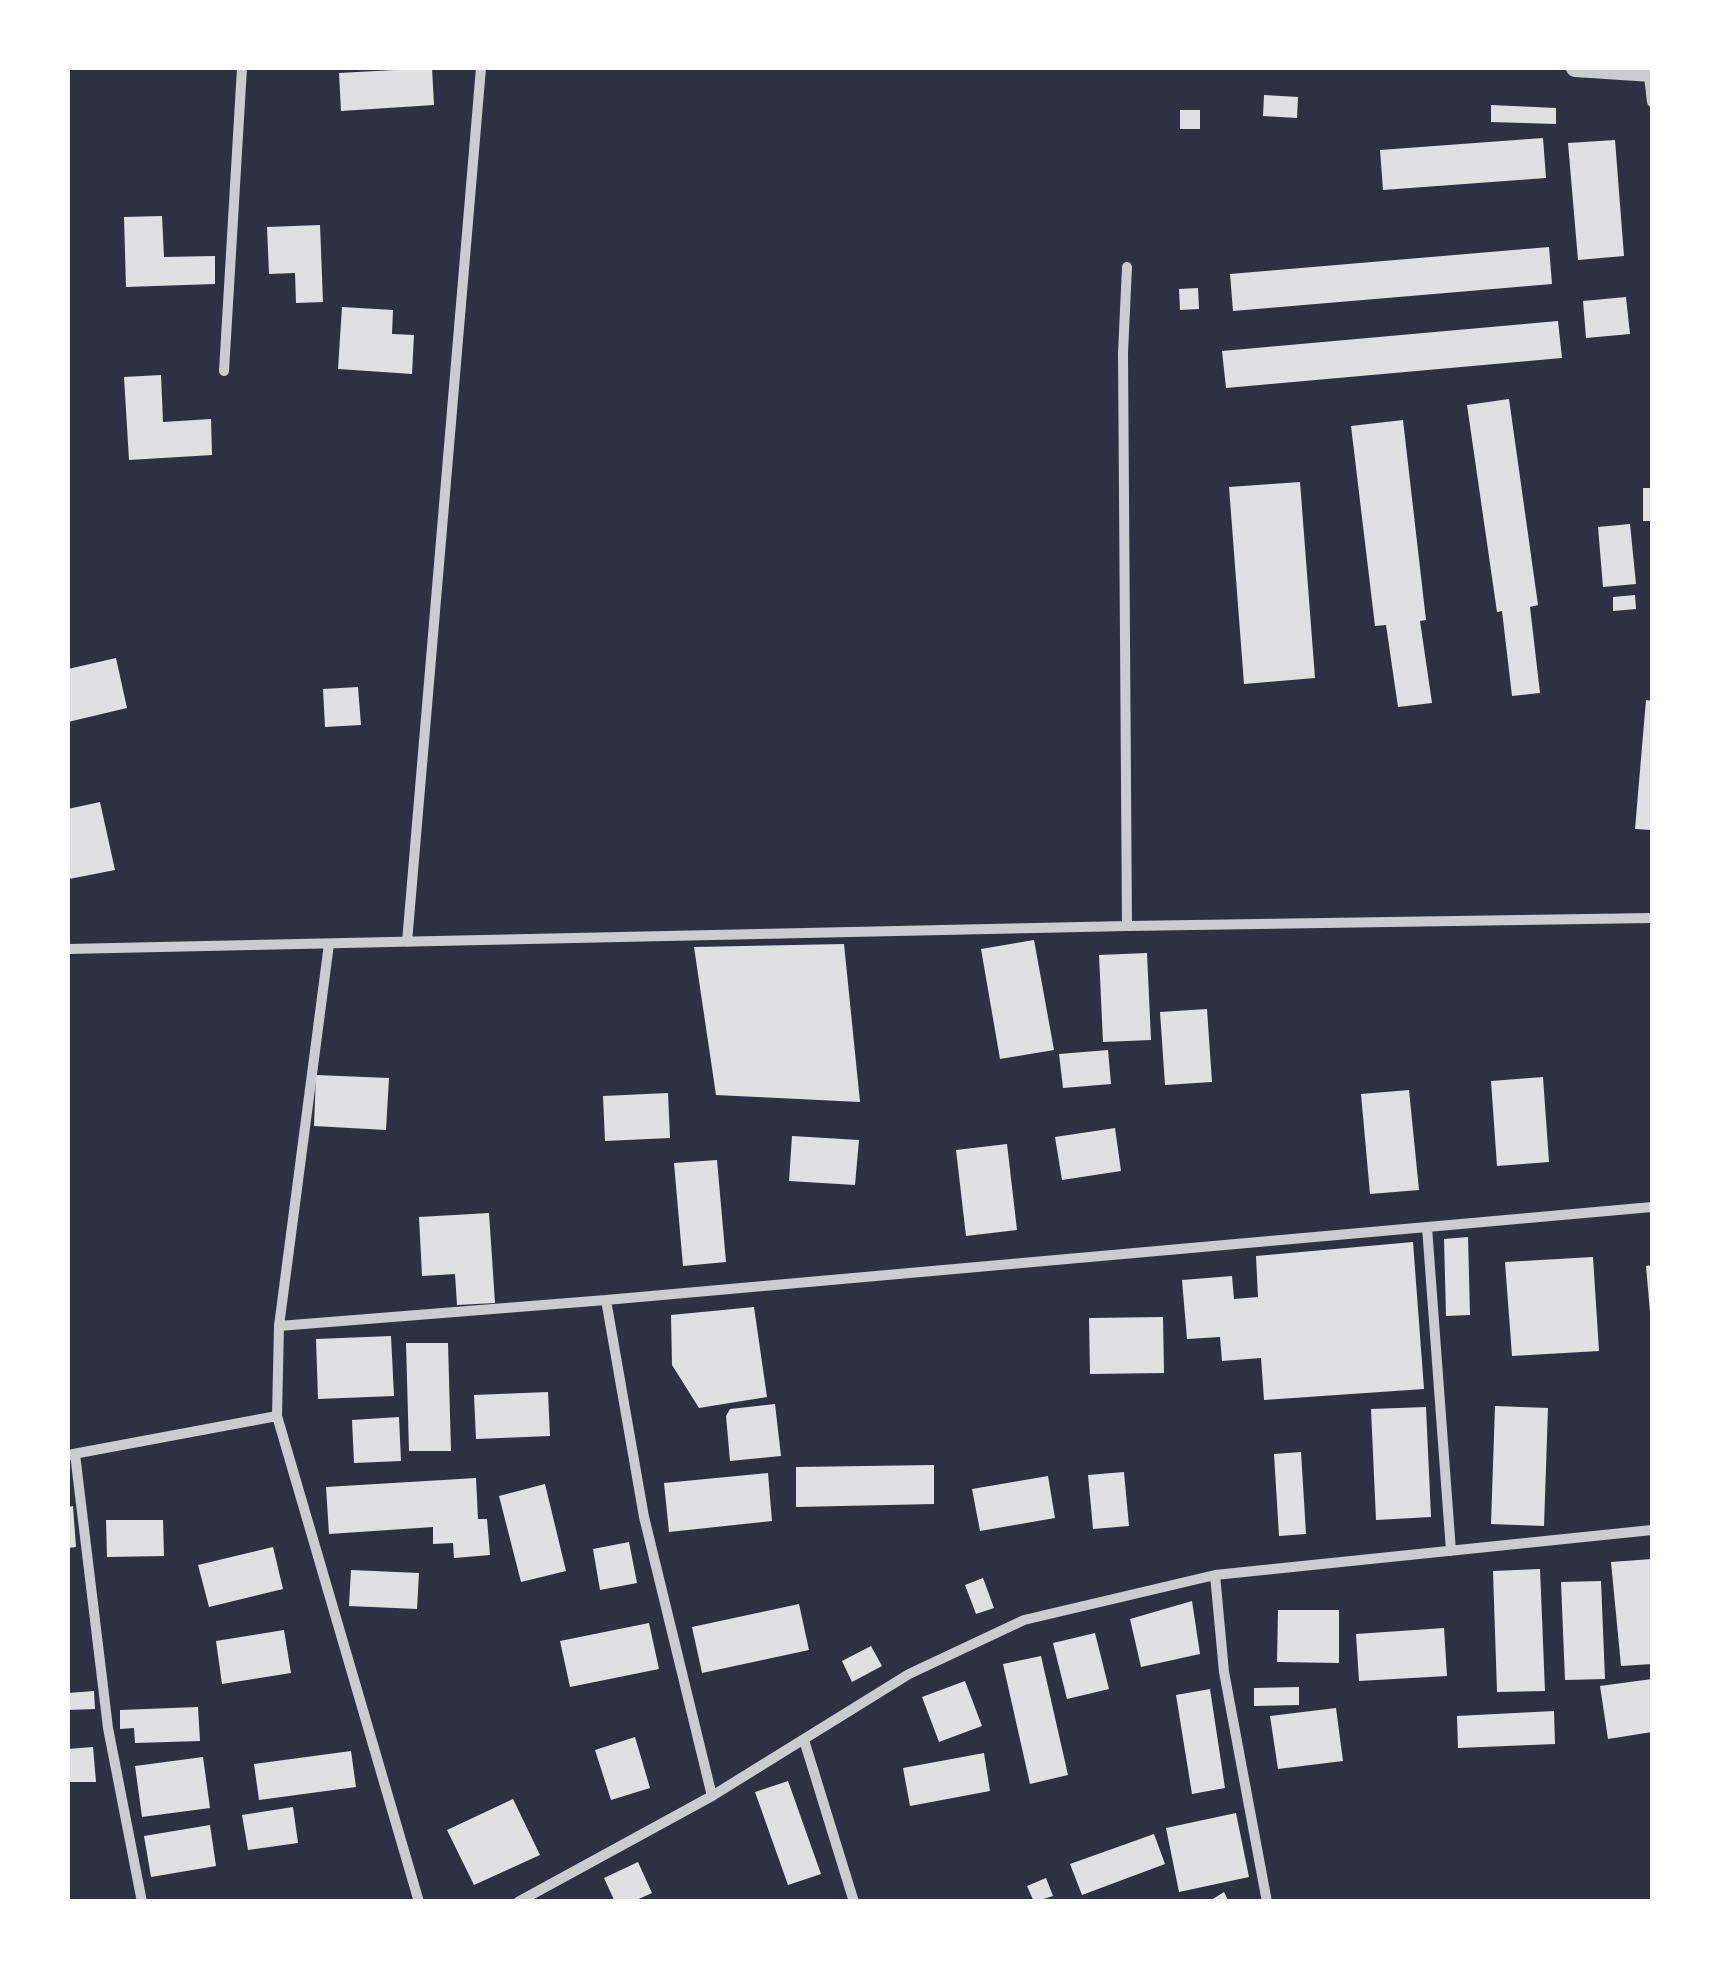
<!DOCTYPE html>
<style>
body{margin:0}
#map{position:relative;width:1720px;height:1969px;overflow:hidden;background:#2d3142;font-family:Overpass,sans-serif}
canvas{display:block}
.frame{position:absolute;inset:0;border:70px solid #fff;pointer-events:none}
</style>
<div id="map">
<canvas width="1720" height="1969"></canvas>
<div class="frame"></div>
</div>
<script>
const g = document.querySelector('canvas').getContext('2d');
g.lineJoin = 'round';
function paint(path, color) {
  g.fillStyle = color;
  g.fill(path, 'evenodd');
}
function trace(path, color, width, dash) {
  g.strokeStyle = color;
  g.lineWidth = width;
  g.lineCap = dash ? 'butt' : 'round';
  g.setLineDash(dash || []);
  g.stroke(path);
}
paint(new Path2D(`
 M432,68l2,37 -93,6 -2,-38z
 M1264,95l34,2 -1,21 -34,-2z
 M1491,105l65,3v16l-65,-2z
 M1180,110h20v19h-20z
 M1543,138l3,40 -163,12 -3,-40z
 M1615,140l9,116 -46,4 -10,-117z
 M162,216l2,41 51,-1v28l-89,3 -2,-70z
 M320,225l3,77 -27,1 -1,-30 -26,1 -2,-47z
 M1549,247l3,37 -319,27 -3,-37z
 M1198,288l1,21 -19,1 -1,-21z
 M1626,297l4,37 -44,4 -3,-37z
 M342,307l51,3 -1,24 22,1 -2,39 -74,-5z
 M1558,321l4,37 -336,30 -4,-37z
 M161,375l2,47 48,-3 1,36 -83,5 -5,-83z
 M1509,399l29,206 -8,2 10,86 -28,3 -10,-85 -5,1 -30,-207z
 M1403,420l23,200 -6,1 12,82 -34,4 -12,-82 -11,1 -24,-200z
 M1300,482l15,196 -71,6 -15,-197z
 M1643,488h9v33h-9z
 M1630,524l6,60 -33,3 -5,-60z
 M1635,595l1,14 -23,2v-14z
 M116,658l11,50 -59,14v-53z
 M358,687l3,38 -36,2 -2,-38z
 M1646,700l6,1v129l-17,-1z
 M100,802l15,68 -46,9 -1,-70z
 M1034,940l20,110 -54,9 -19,-110z
 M844,944l16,158 -144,-7 -22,-148z
 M1147,953l4,87 -48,2 -4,-87z
 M1207,1009l5,73 -47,3 -5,-73z
 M1108,1050l3,34 -48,4 -4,-34z
 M316,1075l73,3 -3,52 -72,-4z
 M1543,1077l6,85 -52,4 -6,-85z
 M1409,1090l10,100 -49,4 -9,-100z
 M668,1093l2,45 -65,3 -2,-45z
 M1115,1128l6,43 -59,9 -7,-43z
 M792,1136l67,4 -4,45 -66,-4z
 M1007,1144l10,86 -51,6 -10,-86z
 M717,1160l9,102 -43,4 -9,-103z
 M489,1213l6,90 -38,2 -2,-31 -33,2 -3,-59z
 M1468,1237l2,78 -24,1 -2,-77z
 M1413,1242l11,147 -160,11 -3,-42 -39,3 -2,-24 -33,2 -5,-59 50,-4 2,23 24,-2 -2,-41z
 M1593,1257l6,94 -87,5 -7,-94z
 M1652,1265v47h-2l-4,-46z
 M754,1307l13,90 -68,11 -27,-43 -1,-50z
 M1163,1317l1,56 -74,1 -1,-56z
 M391,1336l3,60 -76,3 -2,-60z
 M406,1343h42l3,108h-42z
 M548,1392l2,44 -74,3 -2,-44z
 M775,1404l6,52 -51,5 -4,-45 4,-7z
 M1495,1406l53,2 -4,118 -53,-2z
 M1426,1407l5,110 -55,3 -5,-111z
 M399,1417l2,44 -47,2 -2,-43z
 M1301,1452l5,82 -27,2 -5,-82z
 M934,1465v39l-138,3v-40z
 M1124,1472l5,54 -36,3 -5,-54z
 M768,1473l4,48 -103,11 -5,-49z
 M1048,1476l7,42 -75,13 -8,-42z
 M476,1478l2,41h9l3,36 -36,3 -1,-15 -20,1v-17l-104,7 -3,-47z
 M545,1484l21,87 -45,11 -22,-86z
 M73,1506l3,41 -8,1v-41z
 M106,1520h57l1,36 -57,1z
 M629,1542l8,41 -37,7 -7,-41z
 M273,1547l10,42 -74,18 -11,-42z
 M1652,1559v105l-31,2 -10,-104z
 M1540,1569l5,122 -48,1 -4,-121z
 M351,1570l68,3 -2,36 -68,-3z
 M983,1578l11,30 -18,6 -11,-29z
 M1601,1581l4,98 -40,1 -4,-98z
 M1192,1601l8,53 -59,13 -11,-48z
 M799,1604l10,46 -107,23 -10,-46z
 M1278,1610h61v53l-62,-1z
 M649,1623l10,46 -89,18 -10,-46z
 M1444,1628l3,48 -88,5 -3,-47z
 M284,1630l7,43 -69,11 -6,-43z
 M1095,1633l14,56 -42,10 -14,-56z
 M871,1646l11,20 -30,16 -10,-21z
 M1041,1656l27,119 -38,9 -27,-120z
 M1652,1679v53l-44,7 -8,-53z
 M965,1681l17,45 -43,16 -17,-45z
 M1299,1687v18l-45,1v-18z
 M1210,1689l15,99 -33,6 -16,-99z
 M94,1691l1,18 -27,1v-17z
 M198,1707l2,34 -65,2 -1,-15 -14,1v-19z
 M1336,1708l7,53 -65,8 -8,-53z
 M1554,1711l1,33 -97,4 -1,-32z
 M635,1737l15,51 -39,12 -16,-50z
 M93,1747l3,35h-28v-33z
 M351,1751l5,36 -97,13 -5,-36z
 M984,1753l6,38 -80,15 -7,-38z
 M203,1757l7,51 -68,9 -7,-51z
 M788,1781l33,93 -33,11 -33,-93z
 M513,1799l27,56 -66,30 -27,-55z
 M293,1807l5,36 -50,7 -6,-35z
 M1236,1813l13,64 -70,15 -13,-64z
 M210,1825l6,41 -65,11 -7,-41z
 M1154,1834l11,30 -83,31 -12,-31z
 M638,1862l14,31 -20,9h-17l-11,-24z
 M1046,1878l7,18 -19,6 -7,-16z
 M1224,1892l5,10h-21z`), '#e0e0e3');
trace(new Path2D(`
 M1648,68l4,34
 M1127,267l-4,86 4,573
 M224,371l18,-303
 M407,942l74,-874
 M329,944l-50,382 -2,90 142,486
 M68,949l1059,-23 525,-8
 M1427,1227l24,324
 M606,1300l38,217 68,279
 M279,1326l327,-26 1046,-93
 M75,1454l33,274 34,174
 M68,1455l209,-39
 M1215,1575l9,97 43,230
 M804,1740l50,162
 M518,1902l194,-106 197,-122 115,-54 191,-45 437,-45`), '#caccd0', 10);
trace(new Path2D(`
 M1575,68l77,5`), '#caccd0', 18);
</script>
